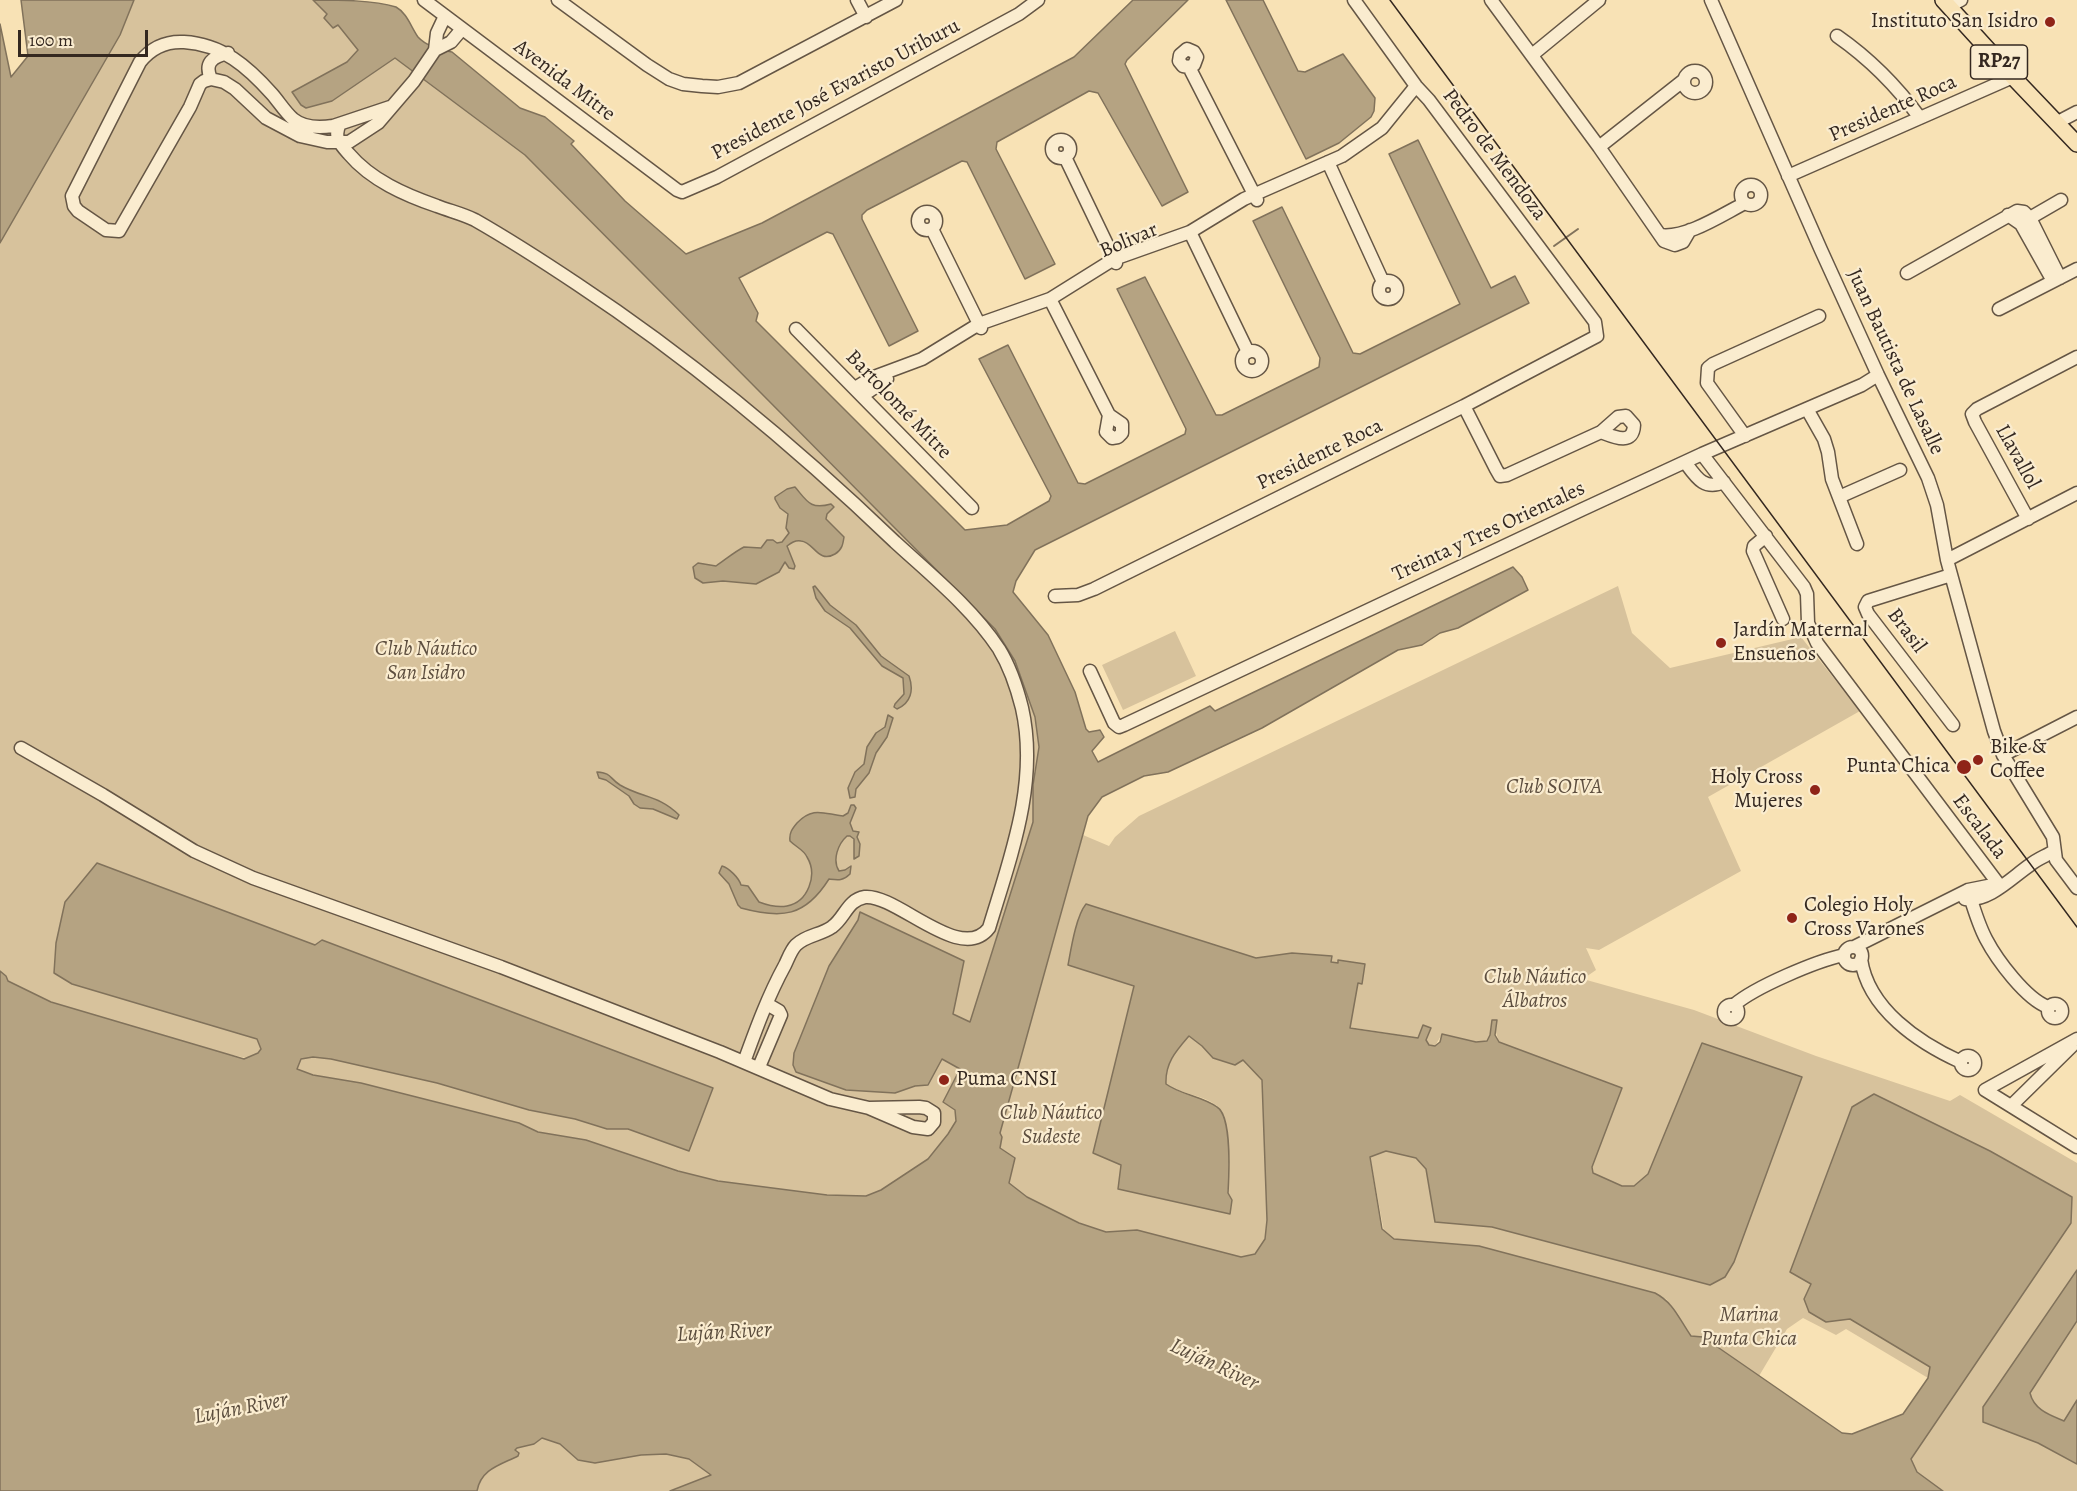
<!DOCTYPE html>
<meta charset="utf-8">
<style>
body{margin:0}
#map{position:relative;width:2077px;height:1491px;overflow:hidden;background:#f8e2b5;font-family:Alegreya,serif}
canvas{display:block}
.scale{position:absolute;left:18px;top:30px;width:130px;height:27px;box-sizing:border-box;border:3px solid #342820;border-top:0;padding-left:8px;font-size:18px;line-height:21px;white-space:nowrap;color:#342820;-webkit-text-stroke:4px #faeccf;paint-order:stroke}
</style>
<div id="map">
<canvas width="2077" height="1491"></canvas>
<div class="scale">100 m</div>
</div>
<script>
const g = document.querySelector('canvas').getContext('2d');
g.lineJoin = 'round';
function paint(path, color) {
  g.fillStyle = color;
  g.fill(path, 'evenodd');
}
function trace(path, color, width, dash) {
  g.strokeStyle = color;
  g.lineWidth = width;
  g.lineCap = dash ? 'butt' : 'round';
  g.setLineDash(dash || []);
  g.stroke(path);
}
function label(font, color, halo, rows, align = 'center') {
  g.font = font + ' Alegreya,serif';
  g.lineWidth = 4.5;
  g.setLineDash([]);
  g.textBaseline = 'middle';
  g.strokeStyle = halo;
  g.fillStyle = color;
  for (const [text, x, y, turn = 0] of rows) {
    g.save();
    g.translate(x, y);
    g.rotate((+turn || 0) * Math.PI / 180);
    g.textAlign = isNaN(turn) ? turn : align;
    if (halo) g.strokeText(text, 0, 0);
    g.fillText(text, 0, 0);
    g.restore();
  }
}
paint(new Path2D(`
 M134,0h179l14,14 6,14 5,-3 20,25 -11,12 -55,30 9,13 5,3 26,-7 63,-43 130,97 470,474 20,32 20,56 4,30 -6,38v37l-63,200 -10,46 -16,33 11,9 1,11 -8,13 -20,25 -47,31 -15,6 -39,-1 -109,-14 -40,-10 -92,-31 -48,-8 -19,-9 -158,-40 -48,-8 -16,-6 -83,-18 -164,-49 -42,-21 -2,-5 -6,-5v-728l120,-208z
 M1618,586l14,47 38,35 131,-31 59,74 -152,86 33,74 -142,79 -13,-2 10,22 -13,9 111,31 122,46 134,45 10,-6 117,68v107l-94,137v14l55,22 39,21v27h-134l-26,-19 -7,-13 161,-236 1,-7 -220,-109 -62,165 21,12 15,38 24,-3 80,47 -2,12 -82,-49 -10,6 -33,-17 -16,11 -28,47 -56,-39 -12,-1c-9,-13 -15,-25 -25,-37l-187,-53 -85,-7 -10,-7 -14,-75 16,-6 30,7 10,11 9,53 57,5 218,58 -59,-118 -3,7 -14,13 -12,-1 -29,-13 -1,-6 30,-79 -123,-46 -7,-22 -2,15 -3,6 -11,1 -34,-8 -7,12 -6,-1 -3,-5 -3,-14 -4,12 -70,-11 9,-44 3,1 -23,-21 -7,-1 1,-6 -40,-3 -36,5 -170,-53 -3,2 -11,37 -4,21 66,20 -40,168 28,12 -4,25 110,3c1,-19 4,-73 -11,-87 -13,-11 -37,-12 -51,-22 -1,-21 10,-33 23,-48l13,10 11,12 30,1 19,20 5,141 -2,19 -10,15 -14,3 -104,-27 -31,2 -27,-9 -52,-26 -18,-14 6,-25 -15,-10 2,-11 -2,-4 83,-298 26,11 6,-9 24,-21z
 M1175,631l21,45 -73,34 -21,-45z
 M2077,1321v79l-12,21c-14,-6 -31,-11 -35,-28z
 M542,1438l18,6 18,16 17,3 46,-8 25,-1 23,5 23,16 -42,16h-193c4,-22 23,-26 41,-35l-3,-6 2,-2 17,-4z`), '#d7c29c');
const water = new Path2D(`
 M21,0h113l-14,35 -120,208v-219l11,53 17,-21z
 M313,0c26,0 60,0 83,7 11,6 15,20 22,30 7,8 23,14 34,15l68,56 25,9 29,24 -3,3 54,57 61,53 76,-31 312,-166 59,-57h55l-61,60 -2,4 63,128 -26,14 -64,-113 -9,-2 -92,51 -1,7 59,115 -30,15 -58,-117 -5,-1 -95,49 -5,5v4l56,112 -29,15 -56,-112 -6,-2 -88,46 19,35 -2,8 209,209 42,-5 42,-24 2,-5 -72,-137 29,-14 70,138 7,1 100,-50 1,-5 -69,-140 28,-12 71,138h6l97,-48 1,-9 -67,-137 29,-14 71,146 7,1 100,-50 -71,-150 29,-14 73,148 24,-12 14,27 -494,247 -19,31 -3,11 35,43 27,57 11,37 3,3 11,-2 4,7 -12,14 6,11 112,-56 5,5 298,-144 9,10 6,13 -70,38 -18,5 -18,12 -24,5 -136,78 -94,44 -24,4 -42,21 -14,19 -88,317 2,4 -2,11 15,10 -6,25 18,14 52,26 27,9 31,-2 104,27 14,-3 10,-15 2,-19 -5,-140 -19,-20 -8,5 -22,-7 -11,-12 -13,-10c-13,15 -24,27 -23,48 15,11 36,12 51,23 15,9 12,69 11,86l4,7 -2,14 -112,-25 3,-24 -28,-12 41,-167 -66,-21c3,-16 8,-49 18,-61l170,54 36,-5 40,3 -1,6 7,1v-3l27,4 -3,20 -4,-1 -8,45 68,10 5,-13 8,3 -5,12 3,5 6,1 5,-4 2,-8 34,8 11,-1 3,-6 2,-15h5l-2,15 4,7 123,46 -30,79 1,6 29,13h12l14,-12 54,-131 100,34 -68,185 -9,15 -15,8 -218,-58 -57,-5 -9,-53 -10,-11 -30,-7 -16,6 12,72 12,10 85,7 176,47c19,10 24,26 36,43l12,1 139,96 10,1 51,-20 25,-36 2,-11 -80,-48 -24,3 -17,-10 -5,-13 7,-15 -21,-12 62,-165 22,-13 116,57 82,46 -1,26 -160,236 6,13 26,19h-1273l41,-16 -22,-16 -23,-5 -25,1 -46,8 -17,-3 -18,-16 -18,-6 -8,6 -17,4 -2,2 4,3 -1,3c-18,9 -37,13 -41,35h-477v-520l6,5 2,5 43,21 193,57 14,-6 3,-4 -4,-10 -185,-55 -18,-11 2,-30 9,-41 32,-39 218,82 7,-5 391,148 -24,63 -61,-22h-21l-32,-10 -46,-9 -92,-27 -106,-24 -18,-2 -12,2 -4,10 16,6 48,8 158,40 19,9 48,8 92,31 40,10 109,14 39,1 15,-6 47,-31 20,-25 8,-13 -1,-11 -12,-8 17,-33 -18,-10 -14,26 -13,1 -20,7 -49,-3 -50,-18 -3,-7 1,-12 35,-87 29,-46 2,-8 104,49 -11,53 17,8 63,-200v-37l6,-38 -4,-30 -20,-56 -20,-32 -470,-474 -130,-97 -63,43 -26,7 -5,-3 -9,-13 55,-30 11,-12 -20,-25 -5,3 -9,-10 3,-4z
 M1226,0h37l35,71 7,1 38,-18 32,44 -1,13 -3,6 -32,26 -33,16z
 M795,487c12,14 15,23 36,17l3,3 -7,7 -1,5 18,18c-1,7 -2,13 -9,17 -17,10 -21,-12 -34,-13 -6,-1 -10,2 -14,5l8,20 -1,3 -5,-1 -4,-6 -6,10 -23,12 -33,-3 -20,2 -8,-5 -2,-11 5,-4 18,3c9,-6 18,-14 28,-19l17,1 6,-8h6l4,3 5,-1 7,-9 -3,-5 2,-14 -8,-6 -5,-9v-2l12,-8z
 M815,586l15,19 26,20 25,31 28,20c5,14 2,27 -12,33l-3,-2 1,-3 9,-10 -1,-16 -21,-12 -32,-38 -25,-17 -9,-13 -3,-11z
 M888,715l5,3 -6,19 -11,16 -7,20 -13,16 -1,8 -5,1 -2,-10 7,-16 9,-8 3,-17 9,-14 9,-6z
 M597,772c15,1 12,6 23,13 22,13 39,10 59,30l-2,4 -24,-10 -13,-1 -6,-4 -5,-8 -23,-16 -7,-2z
 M851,805h3l2,3 -6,15 3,8 6,1 -2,5 3,7 -1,12 -5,3v-20l-4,-3h-3c-9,8 -15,24 -8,35l6,-1 6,-4 -1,8c-7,7 -12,6 -21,5 -24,38 -47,40 -88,29l-3,-3 -9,-21 -10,-11 3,-7c7,2 17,12 19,19l7,1 11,16c8,3 18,6 28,4 21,-4 31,-31 20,-49 -3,-7 -11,-10 -17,-16 -1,-8 2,-12 7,-18 16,-17 27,-9 46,-7l5,-3z
 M2077,1270v51l-47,72c4,17 20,22 34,28l13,-21v64l-39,-21 -55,-21v-15z`);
paint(water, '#b5a382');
trace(water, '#81725b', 1.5);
trace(new Path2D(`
 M1554,246l24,-17`), '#81725b', 2);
const minor = new Path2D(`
 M424,0l253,190 5,2 35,-15 302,-163 19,-14
 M558,0l89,65 22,14 14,5 19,2 16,1 21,-4 157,-83
 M857,0l9,17
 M1491,0l108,147 65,94 11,4 8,-3 7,-12
 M1711,0l110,250 57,125 50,103 9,27 10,55 47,171 9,24 50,82 3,23 21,28
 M1948,7l13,-7
 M1837,36c33,23 59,49 83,82
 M435,50l2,-17 8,-17
 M1532,55l67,-55
 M1189,67l5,-2 3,-8 -3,-5 -7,-3 -7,6 -1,6 4,5 6,1 68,133
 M1684 82a11 11 0 1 1 22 0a11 11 0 1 1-22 0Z
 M211,79c-7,-16 1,-22 17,-26
 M390,107l-57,19c-13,2 -29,2 -40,-7 -8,-7 -14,-17 -21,-25 -24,-27 -50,-50 -88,-52 -18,-1 -33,6 -44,20l-68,134 2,10 4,5 28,19 13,1 71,-124 10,-23 4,-3 7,-2 13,3 11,7 31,29 34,18 27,6h22l29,-19 36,-42 21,-31 16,-8 11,-13
 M2056,123l21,-11
 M340,124c-7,13 0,20 9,30 22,26 56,41 88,52 13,5 26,8 38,14 35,20 69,42 102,64 115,76 219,163 318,258 36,33 77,66 104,107 11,18 18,39 23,59 17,75 -12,150 -33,220 -28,37 -92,-34 -124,-31 -18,3 -20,21 -33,30 -11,8 -26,8 -36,18 -5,5 -8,14 -11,20 -17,31 -29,64 -41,97
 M1052 149a9 9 0 1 1 18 0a9 9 0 1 1-18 0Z
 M1599,147l85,-67
 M1065,157l51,106
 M1328,162l55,120
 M1788,176l225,-99
 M1741 195a10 10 0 1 1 20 0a10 10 0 1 1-20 0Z
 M918 221a9 9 0 1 1 18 0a9 9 0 1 1-18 0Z
 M2008,215l13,9 32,57
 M2023,222l38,-22
 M932,229l49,99
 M1190,232l58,120
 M1660,235c26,4 63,-21 85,-32
 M1907,273l110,-62 7,1 6,6 30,60
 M1379 290a9 9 0 1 1 18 0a9 9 0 1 1-18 0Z
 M1050,299l59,116 13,9v9l-4,4 -6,1 -6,-6 3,-17
 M1999,309l78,-40
 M796,329l176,179
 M1242 361a10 10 0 1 1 20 0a10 10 0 1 1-20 0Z
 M855,388l16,-10 51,-19 57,-35 71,-25 64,-40 76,-27 54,-33 98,-43 40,-28 34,-42
 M862,396l25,-17
 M1464,406l32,63 4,7 7,-1 94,-43
 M1807,409l17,30 4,13 4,27 25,65
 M1626,416l8,9c-1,21 -20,12 -33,7l17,-15z
 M1745,436l-38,-53 1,-15 5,-4 106,-48
 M1702,454l102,133 3,7 1,29 9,20 183,243
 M1685,462c11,15 19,29 39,20
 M1839,497l61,-27
 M2028,519l-53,-97 -3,-8 5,-5 100,-52
 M1766,536l-12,10 -1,5 30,68
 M1947,560l130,-67
 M1951,575l-83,26 -3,6 3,7 85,111
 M1055,596l23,-1 16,-6 370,-183 133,-70 -2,-14 -166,-222 -13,-14 -62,-86
 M1090,671l24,52 5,4 5,-2 457,-215 121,-56 160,-69 16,-10
 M21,748l82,47 91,56 59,27 248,89 219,85 110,47 39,9
 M2003,755l74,-38
 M1968,890c5,16 10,34 18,49 11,21 40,60 62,68
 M1965,899c24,3 46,-21 65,-34 7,-6 16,-9 24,-14
 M1844 956a9 9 0 1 1 18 0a9 9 0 1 1-18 0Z
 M1854,947l114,-57 20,-4h12
 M1861,959c7,50 58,84 100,103
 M2048 1011a7 7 0 1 1 14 0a7 7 0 1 1-14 0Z
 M1724 1012a7 7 0 1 1 14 0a7 7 0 1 1-14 0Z
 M1734,1005c21,-18 82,-44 110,-50
 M2077,1039l-92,51 92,57
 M1961 1063a7 7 0 1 1 14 0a7 7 0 1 1-14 0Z
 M759,1067l22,-52 -2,-4 -12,-7
 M2011,1106l61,-60
 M919,1107l7,1 8,5v9l-6,7 -15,-2 -44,-19z`);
const major = new Path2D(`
 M1943,0l70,77 64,67`);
trace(minor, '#655645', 15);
trace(major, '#342820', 18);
trace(minor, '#faeccf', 12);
trace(major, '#f8e2b5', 15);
trace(new Path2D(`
 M1390,0l687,927`), '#342820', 1.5);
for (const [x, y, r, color] of [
 [2050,22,6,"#8f2418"],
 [1721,643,6,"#8f2418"],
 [1978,760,6,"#8f2418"],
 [1964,767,8,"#8f2418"],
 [1815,790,6,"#8f2418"],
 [1792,918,6,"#8f2418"],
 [944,1080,6,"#8f2418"]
]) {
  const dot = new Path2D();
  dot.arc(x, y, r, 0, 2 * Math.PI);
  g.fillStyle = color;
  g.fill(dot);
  trace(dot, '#faeccf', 2);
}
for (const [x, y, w] of [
 [1999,62,57]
]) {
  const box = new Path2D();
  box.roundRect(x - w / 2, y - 17, w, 34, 4.5);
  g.fillStyle = '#faeccf';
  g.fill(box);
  trace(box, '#342820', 1.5);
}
label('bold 20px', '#342820', null, [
 ["RP27",1999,62]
]);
label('21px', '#342820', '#faeccf', [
 ["Instituto San Isidro",2038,22,"right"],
 ["Jardín Maternal",1733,631],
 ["Ensueños",1733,655],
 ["Bike &",1990,748],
 ["Coffee",1990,772],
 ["Punta Chica",1950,767,"right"],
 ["Holy Cross",1803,778,"right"],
 ["Mujeres",1803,802,"right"],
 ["Colegio Holy",1804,906],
 ["Cross Varones",1804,930],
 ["Puma CNSI",956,1080]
], 'left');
label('21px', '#342820', '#faeccf', [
 ["Avenida Mitre",564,81,37],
 ["Presidente José Evaristo Uriburu",836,90,-28],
 ["Presidente Roca",1893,109,-24],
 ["Pedro de Mendoza",1494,155,53],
 ["Bolivar",1129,241,-23],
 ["Juan Bautista de Lasalle",1895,362,65],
 ["Bartolomé Mitre",898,405,46],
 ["Presidente Roca",1320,455,-26],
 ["Llavallol",2017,457,61],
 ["Treinta y Tres Orientales",1489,532,-25],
 ["Brasil",1906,631,53],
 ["Escalada",1979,827,53]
]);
label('italic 21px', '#5d4e3f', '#faeccf', [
 ["Club Náutico",426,650],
 ["San Isidro",426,674],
 ["Club SOIVA",1554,788],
 ["Club Náutico",1535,978],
 ["Álbatros",1535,1002],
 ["Club Náutico",1051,1114],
 ["Sudeste",1051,1138],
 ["Marina",1749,1316],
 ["Punta Chica",1749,1340]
]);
label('italic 22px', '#5b4d3d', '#faeccf', [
 ["Luján River",724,1333,-3],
 ["Luján River",1214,1365,25],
 ["Luján River",241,1409,-11]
]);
</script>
